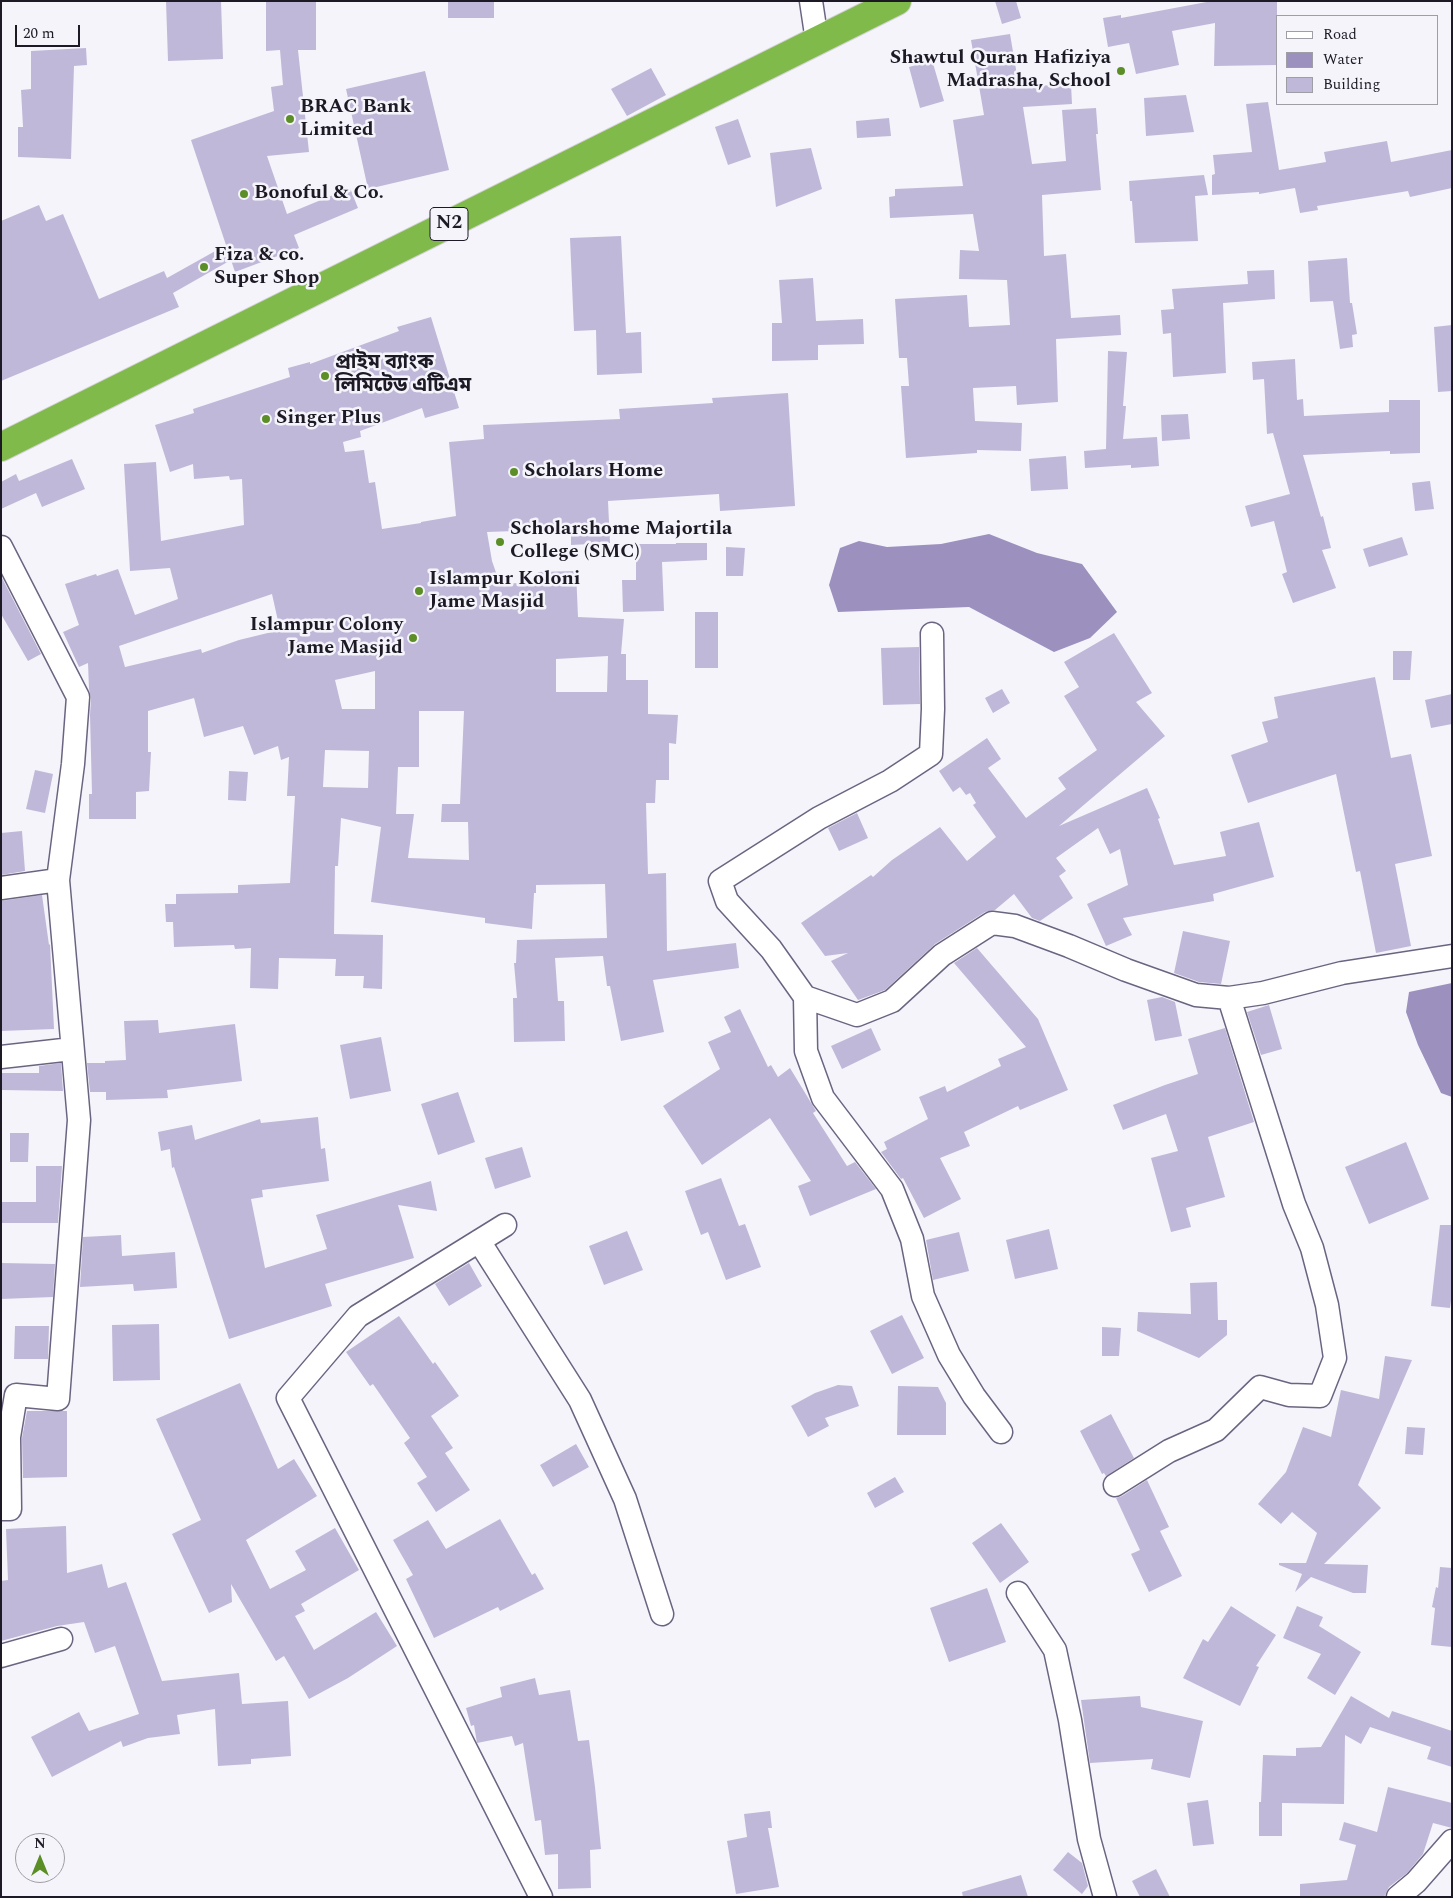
<!DOCTYPE html>
<meta charset="utf-8">
<style>
body{margin:0}
#map{position:relative;width:1453px;height:1898px;overflow:hidden;background:#f5f4fb;font-family:Spectral,serif}
canvas{display:block}
.frame{position:absolute;inset:0;border:2px solid #1d1a25;pointer-events:none}
.legend{position:absolute;left:1276px;top:15px;width:162px;height:90px;box-sizing:border-box;background:#f5f4fb;border:1px solid #9f9da5;margin:0;padding:6px 9px;list-style:none;font-size:15px;color:#1d1a25}
.legend li{display:flex;align-items:center;gap:10px;height:25px}
.legend b{width:25px;border:1px solid #9f9da5}
.north{position:absolute;left:15px;top:1833px;width:50px;height:50px;box-sizing:border-box;background:#f5f4fb;border:1px solid #9f9da5;border-radius:50%;rotate:0deg;font-size:14px;font-weight:700;line-height:20px;text-align:center;color:#1d1a25}
.north::after{content:'';display:block;margin:auto;width:18px;height:22px;background:#5b8e26;clip-path:polygon(50% 0,100% 100%,50% 72%,0 100%)}
.scale{position:absolute;left:15px;top:25px;width:65px;height:22px;box-sizing:border-box;border:2px solid #1d1a25;border-top:0;padding-left:6px;font-size:15px;line-height:18px;white-space:nowrap;color:#1d1a25;-webkit-text-stroke:4px #f5f4fb;paint-order:stroke}
</style>
<div id="map">
<canvas width="1453" height="1898"></canvas>
<div class="frame"></div>
<ul class="legend">
<li><b style="height:6px;background:#fff"></b>Road</li>
<li><b style="height:14px;background:#9c90bf"></b>Water</li>
<li><b style="height:14px;background:#c0b8d8"></b>Building</li>
</ul>
<div class="north">N</div>
<div class="scale">20 m</div>
</div>
<script>
const g = document.querySelector('canvas').getContext('2d');
g.lineJoin = 'round';
function paint(path, color) {
  g.fillStyle = color;
  g.fill(path, 'evenodd');
}
function trace(path, color, width, dash) {
  g.strokeStyle = color;
  g.lineWidth = width;
  g.lineCap = dash ? 'butt' : 'round';
  g.setLineDash(dash || []);
  g.stroke(path);
}
function label(font, color, halo, rows, align = 'center') {
  g.font = font + ' Spectral,"Noto Sans Bengali",serif';
  g.lineWidth = 5;
  g.setLineDash([]);
  g.textBaseline = 'middle';
  g.strokeStyle = halo;
  g.fillStyle = color;
  for (const [text, x, y, turn = 0] of rows) {
    g.save();
    g.translate(x, y);
    g.rotate((+turn || 0) * Math.PI / 180);
    g.textAlign = isNaN(turn) ? turn : align;
    if (halo) g.strokeText(text, 0, 0);
    g.fillText(text, 0, 0);
    g.restore();
  }
}
paint(new Path2D(`
 M989,534l48,19 45,11 35,48 -27,26 -36,14 -85,-45 -131,5 -9,-27 11,-37 19,-7 28,6 54,-3z
 M1452,983v114l-11,-4 -23,-48 -12,-33 3,-20z`), '#9c90bf');
paint(new Path2D(`
 M166,1h55l2,58 -55,2z
 M266,1h50v49h-18l11,102 -42,4 20,58 63,-26 8,20 -64,27 5,13 -64,24 -4,-12 -58,33 6,14 -178,74v-160l38,-16 7,16 17,-7 36,85 65,-28 3,7 59,-33 -35,-105 83,-29 -3,-24 12,-2 -3,-35 -14,1z
 M448,1h46v17h-46z
 M995,1h21l5,17 -19,6z
 M1212,1h65v64l-63,1 1,-43 -43,8 7,34 -43,9 -7,-31 -21,4 -5,-29 18,-3v3z
 M1010,34l9,53 52,-3 1,20 -49,3 9,57 34,-3 -4,-51 34,-2 2,26h-2l5,56 -59,5 2,61 22,-2 5,64 49,-3 1,20 -65,4 2,63 -41,3 -1,-19 -43,2 2,33 47,2 -1,28 -44,-1v3l-71,5 -5,-72h8l-2,-28h-8l-4,-59 72,-4 2,32 41,-2 -3,-45 -48,-1 1,-29 19,1 -6,-37 -83,4 -1,-21 6,-1v-7l68,-3 -10,-66 31,-5 -13,-75z
 M86,48l1,17 -13,1 -3,93 -53,-2v-30h5l-2,-37 10,-1v-38z
 M932,60l12,41 -24,7 -11,-41z
 M651,68l15,27 -39,21 -16,-27z
 M425,71l24,99 -81,19 -22,-100z
 M1186,95l8,37 -48,4 -2,-38z
 M1268,102l11,68 47,-8 -2,-10 63,-11 4,21 61,-12v38l-42,9 -2,-6 -91,15 1,4 -18,3 -5,-25 -36,6v-2l-47,3v-20l3,-1 -2,-19 39,-3 -6,-48z
 M889,118l2,18 -34,2 -1,-17z
 M738,119l13,38 -23,8 -13,-38z
 M811,148l11,41 -46,18 -6,-54z
 M1204,175l4,20 -13,1 3,45 -63,2 -3,-42h-2l-1,-20z
 M621,236l5,97 15,-1 1,41 -45,2 -1,-45 -22,1 -4,-93z
 M1347,258l3,45h2l5,31 -5,1 1,12 -13,2 -7,-48 -23,1 -2,-41z
 M1274,270l1,29 -52,4 3,70 -53,4 -2,-44 -8,1 -2,-24 13,-1 -2,-20 76,-5 -1,-13z
 M813,278l3,43 47,-2 1,25 -46,1v15l-46,1v-38h10l-3,-43z
 M431,317l28,91 -34,10 -3,-10 -62,23 1,6 -18,5 2,10 19,-2 5,33 6,-1 7,47 39,-6v-1l35,-6 -7,-74 35,-3 -1,-14 137,-6 -1,-10 94,-6 -1,-5 76,-5 7,113 -75,5 -1,-17 -111,7 2,42 -39,2v-16l-84,3 5,29 8,23 38,-2v-10l38,-1 2,46 46,2 -3,35h5v26h22v34l30,1 -2,29 -7,-1v37h-13l-1,23h-9l2,71 18,-1 1,78 69,-8 3,25 -86,12 11,52 -43,9 -11,-55h-3l-4,-30 -48,2 3,43h6l1,40 -51,1 -1,-44h4l-3,-35h2l1,-23 90,-2 -2,-54 -69,1v8h-2l-2,36 -47,-6v-5l-114,-16 10,-75 -40,-9 -3,48h-3l-1,68 49,1 -1,54 -19,-1 1,-12h-29l1,-17 -57,-1 -1,31 -28,-1 1,-40 -16,1 -1,-4 -60,2 -1,-25h-7l-1,-18h11v-10l62,-1v-8l52,-2 5,-87h-8l2,-39 -8,3 -3,-14 -24,9 -11,-29 -39,11 -10,-39 -46,13v41h3l-2,39 -13,1v27h-47v-25h3l-2,-79 1,-17 -2,-9 -1,-26 -9,4 -16,-35 16,-7 -14,-41 31,-10 1,2 21,-7 17,46 43,-16 -8,-31 -40,3 -6,-107 32,-2 5,79 83,-16 -2,-46 -12,1 -1,-4 -35,3 -1,-15 -23,8 -15,-47 39,-12 -1,-4 97,-32 -2,-9 22,-6v2l89,-33 -2,-4zM272,594l8,36 -41,10 -37,13 -1,-4 -76,18 -6,-21zM608,656l-1,36h-51v-33zM375,671v38h-33l-7,-29zM419,711h45l-4,93h-18l-1,18h27l1,38 -61,-2 6,-44h-18l2,-47h21zM325,750l44,1 -1,37 -45,-1z
 M1452,325v66l-14,1 -4,-65z
 M1108,351l19,1 -4,54h3l-3,33 34,-2 2,29 -28,2v-3l-46,3 -1,-17 22,-2z
 M1295,359l2,41 6,-1 1,17 85,-4v-12h31v53l-30,1v-3l-87,4 18,62 2,-1 8,32 -9,2 14,38 -43,15 -11,-29 5,-2 -13,-51 -23,6 -6,-21 45,-12 -17,-61 -6,1 -3,-55 -11,1 -1,-18z
 M1188,414l2,25 -28,2 -1,-26z
 M1066,456l2,33 -37,2 -2,-32z
 M72,459l13,30 -43,18 -6,-14 -35,16v-27l15,-8 3,7z
 M1430,481l4,28 -19,2 -3,-28z
 M1402,537l6,18 -39,12 -6,-18z
 M676,543h31v17l-45,2 2,49 -41,1 -1,-32h14v-36h40z
 M726,547l19,1 -2,28h-17z
 M1,576l40,78 -13,7 -27,-47z
 M695,612h23v56h-23z
 M1114,633l38,60 -16,9 29,34 -106,90 88,-38 13,30 -2,1 16,46 52,-9 -6,-24 39,-10 15,55 -61,17 1,7 -91,17 9,17 -26,11 -19,-42 41,-19 -8,-36 -10,5 -12,-26 -42,30 10,13 -7,5 14,22 -33,23 -8,-3 -18,-24 -19,16 -10,2 -50,32 -50,46 -27,10 -27,-39 17,-8 -23,3 -24,-33 70,-48 2,2 19,-17 48,-33 27,34 29,-24 -23,-32 3,-2 -6,-10 -4,2 -6,-8 -7,5 -14,-21 48,-33 14,21 -13,9 38,50 40,-29 -8,-11 39,-28 -33,-54 15,-9 -15,-25z
 M919,647l1,57 -37,1 -2,-57z
 M1393,651h19l-2,29h-17z
 M1375,677l16,81 20,-4 21,102 -37,8 16,82 -35,7 -16,-82 -4,1 -20,-98 -88,29 -17,-48 37,-13 -6,-20 16,-4 -4,-21z
 M1002,689l8,14 -17,10 -8,-15z
 M1452,694v30l-21,4 -6,-28z
 M35,770l18,4 -8,39 -19,-4z
 M229,771l19,1 -2,29 -18,-1z
 M857,813l11,25 -29,13 -11,-23z
 M22,831l3,40 -24,4v-42z
 M42,895l7,50 1,-1 4,85 -53,2v-130z
 M1183,931l47,10 -9,43 -22,-2 -25,-9z
 M977,948l61,71 30,71 -48,20 -2,-4 -54,26 6,14 -30,12 21,41 -37,19 -21,-40 -2,1 -20,-27 6,-3 -3,-7 44,-23 -9,-22 26,-11 2,6 54,-26 -3,-7 28,-12 -72,-84z
 M1162,997l13,5 7,34 -27,5 -8,-41z
 M1269,1005l13,44 -21,6 -14,-43z
 M740,1009l28,58 3,-2 7,12 12,-9 26,43 -3,2 34,53 8,-4 21,27 -66,27 -12,-30 13,-5 -41,-63 -68,47 -39,-59 57,-37 -12,-27 23,-10 -7,-15z
 M158,1020l1,13 76,-9 7,57 -75,9 1,8 -62,2v-8h-16l-3,-29h18v-2l21,-1 -2,-39z
 M871,1028l10,22 -39,19 -11,-23z
 M1225,1028l29,94 -46,15 17,60 -39,11 5,19 -20,5 -20,-74 27,-7 -12,-37 -43,16 -10,-25 52,-20 33,-11 -10,-35z
 M381,1037l10,54 -41,8 -10,-54z
 M61,1063l2,28 -62,-1v-17h38v-7z
 M458,1092l17,50 -37,13 -17,-51z
 M318,1117l3,32 4,-1 4,33 -67,9 1,7 -12,2 14,69 62,-19 -11,-34 115,-34 6,30 -39,-6 16,53 -89,26 7,22 -103,33 -55,-172 -2,1 -2,-19 -9,2 -3,-19 34,-7 3,15 65,-21 1,4z
 M10,1133h19l-1,29h-18z
 M1406,1142l23,57 -60,25 -24,-57z
 M522,1147l9,30 -36,12 -10,-31z
 M36,1166h26l-4,57h-57v-21h35z
 M721,1178l18,48 6,-2 16,43 -35,13 -18,-48 -7,3 -16,-44z
 M1440,1225h12v68l-2,15 -19,-2z
 M1049,1229l9,40 -43,10 -9,-39z
 M627,1231l16,39 -39,15 -15,-39z
 M959,1232l10,39 -36,9 -7,-40z
 M121,1235l1,21 53,-4 2,36 -43,3 -1,-7 -53,3 3,-50z
 M1,1263l54,1 -2,33 -52,2z
 M469,1263l13,23 -33,20 -14,-22z
 M1217,1282l1,38h9v15l-28,23 -62,-27 1,-19 53,2 -1,-31z
 M902,1315l22,43 -32,16 -22,-43z
 M399,1316l34,48 2,-2 24,34 -28,20 22,32 -8,5 25,37 -34,22 -19,-29 10,-6 -23,-34 6,-5 -37,-54 -3,2 -24,-34z
 M159,1324l1,56 -47,1 -1,-56z
 M15,1326h34l-1,33h-34z
 M1102,1327l19,1 -2,28h-17z
 M1385,1356l27,4 -54,125 23,23 -57,56 44,1 -2,28h-13l-42,-16 -16,15 7,-18 -23,-9v-2h27l11,-30 -25,-21 -11,12 -23,-20 28,-32 17,-45 28,10 10,-47 38,9z
 M240,1383l38,86 16,-10 23,37 -71,44 24,49 36,-19 -11,-19 40,-23 24,42 -58,34 4,7 -10,5 19,34 62,-38 21,34 -49,32 -39,21 -25,-43 -8,5 -45,-77 1,18 -23,11 -37,-79 29,-14 -45,-101z
 M838,1385l14,1 7,20 -34,12 4,8 -21,11 -17,-31 24,-13z
 M898,1386l40,1 8,16v32h-49z
 M27,1411h40v66l-44,1 -1,-40z
 M1111,1414l23,44 -28,18 -2,-3 -2,1 -22,-43z
 M1407,1427l18,1 -2,27 -18,-1z
 M576,1444l13,23 -36,20 -13,-22z
 M895,1477l9,15 -29,16 -8,-15z
 M1147,1480l22,47 -9,4 22,45 -33,16 -18,-38 9,-4 -24,-52 6,-2z
 M500,1519l32,56 3,-2 9,16 -44,22 -2,-4 -64,31 -28,-59 7,-4 -20,-35 35,-20 18,29z
 M1001,1523l28,39 -29,21 -28,-40z
 M66,1526l1,47 35,-9 6,24 18,-6 36,99 77,-8 3,31 46,-3 3,55 -40,3v5l-33,2 -3,-57 -38,6 3,19 -32,4 -25,9 -2,-6 -69,36 -21,-40 48,-25 10,19 50,-17 -24,-68 -20,7 -11,-31 -27,4 -56,15v-60l7,-1 -2,-51z
 M1440,1567l12,1v79l-21,-2 4,-37 -3,-1 4,-20 2,1z
 M987,1588l19,54 -57,20 -19,-54z
 M1231,1606l45,29 -20,31 3,1 -19,39 -57,-28 20,-39 5,3z
 M1297,1606l26,11 -4,9 42,26 -26,43 -28,-17 14,-24 -38,-16z
 M535,1678l4,17 31,-5 8,51 11,-1 6,47 6,62 -11,1 1,38 -33,1v-35l-13,1 -4,-35 -6,1 -12,-78 -8,3 -3,-10 -35,7 -3,-18 -3,1 -5,-18 36,-11 -2,-10z
 M1140,1696l1,11 62,14 -13,57 -39,-9 2,-10 -63,4 -9,-63z
 M1351,1696l38,22 3,-7 60,20v36l-25,-8 4,-12 -61,-20 -9,17 -16,-9 -1,69 -62,-1v33h-23v-34h2l2,-47 33,1v-8l25,-1z
 M1388,1787l64,16v25l-19,-5 -10,31 -16,19 -18,14 -5,10h-84v-13l47,-4 9,-35 -17,-5 5,-18 33,10z
 M1208,1800l6,44 -21,2 -6,-43z
 M770,1811l2,17h-4l11,59 -43,7 -9,-53 20,-4 -3,-23z
 M1068,1852l14,11 6,23 -6,8 -29,-24z
 M1156,1869l14,28h-30l-8,-16z
 M1021,1875l7,22h-65l-1,-5z`), '#c0b8d8');
const street = new Path2D(`
 M811,1l6,40
 M1,547l77,150 -5,67 -15,116 21,240 -21,279 -42,-4 -7,42 1,72h-9
 M932,634l1,75 -2,45 -41,27 -71,37 -99,63 7,20 44,48 34,48 52,18 35,-14 50,-46 50,-32 23,3 54,20 57,24 70,25 33,3 34,-5 79,-20 110,-17
 M1,888l57,-8
 M805,997l1,54 17,47 69,91 20,50 11,57 26,59 25,41 27,36
 M1,1057l71,-8
 M505,1225l-147,91 -70,82 253,499
 M479,1241l101,159 45,99 37,115
 M1115,1485l54,-34 47,-21 44,-43 29,8 31,1 15,-38 -8,-53 -15,-57 -18,-44 -65,-206
 M1018,1593l37,57 15,70 19,119 16,58
 M1,1656l60,-17
 M1398,1897l18,-15 36,-41`);
const highway = new Path2D(`
 M1,447l896,-446`);
trace(street, '#6b6481', 25);
trace(highway, '#d2d1d3', 30);
trace(street, '#fff', 22);
trace(highway, '#80ba4a', 28);
for (const [x, y, r, color] of [
 [1121,71,5,"#5b8e26"],
 [290,119,5,"#5b8e26"],
 [244,194,5,"#5b8e26"],
 [204,267,5,"#5b8e26"],
 [325,376,5,"#5b8e26"],
 [266,419,5,"#5b8e26"],
 [514,472,5,"#5b8e26"],
 [500,542,5,"#5b8e26"],
 [419,591,5,"#5b8e26"],
 [413,638,5,"#5b8e26"]
]) {
  const dot = new Path2D();
  dot.arc(x, y, r, 0, 2 * Math.PI);
  g.fillStyle = color;
  g.fill(dot);
  trace(dot, '#f5f4fb', 2);
}
for (const [x, y, w] of [
 [449,224,38]
]) {
  const box = new Path2D();
  box.roundRect(x - w / 2, y - 16.5, w, 33, 4);
  g.fillStyle = '#f5f4fb';
  g.fill(box);
  trace(box, '#1d1a25', 1);
}
label('bold 19px', '#1d1a25', null, [
 ["N2",449,224]
]);
label('bold 20px', '#1d1a25', '#f5f4fb', [
 ["Shawtul Quran Hafiziya",1111,59,"right"],
 ["Madrasha, School",1111,82,"right"],
 ["BRAC Bank",300,108],
 ["Limited",300,131],
 ["Bonoful & Co.",254,194],
 ["Fiza & co.",214,256],
 ["Super Shop",214,279],
 ["প্রাইম ব্যাংক",335,364],
 ["লিমিটেড এটিএম",335,387],
 ["Singer Plus",276,419],
 ["Scholars Home",524,472],
 ["Scholarshome Majortila",510,530],
 ["College (SMC)",510,553],
 ["Islampur Koloni",429,580],
 ["Jame Masjid",429,603],
 ["Islampur Colony",403,626,"right"],
 ["Jame Masjid",403,649,"right"]
], 'left');
</script>
